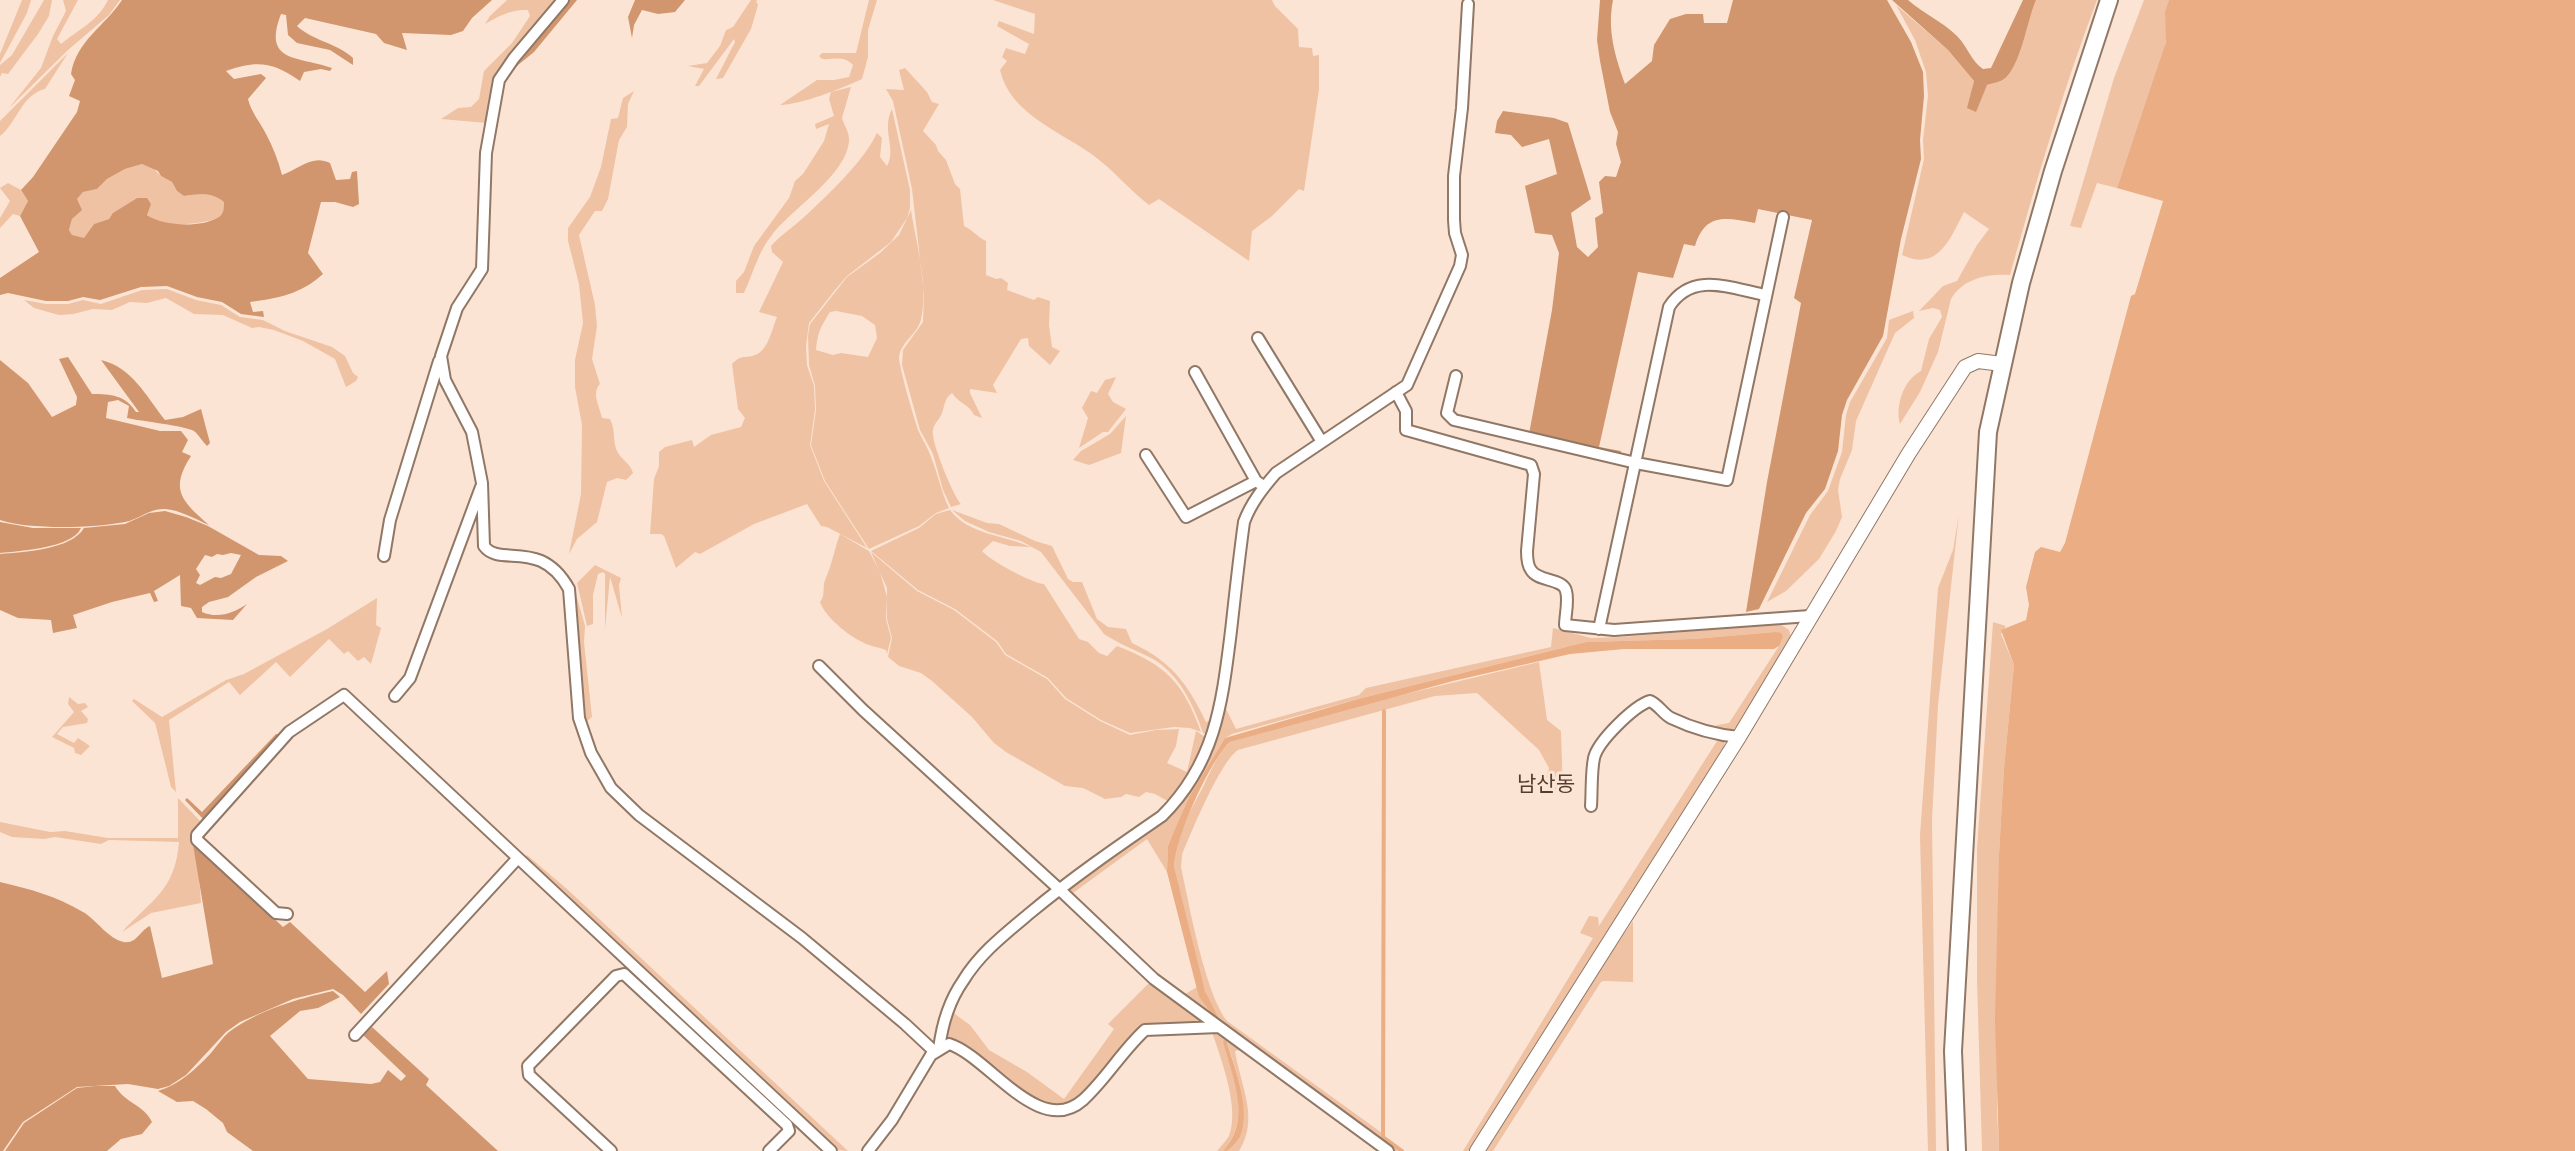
<!DOCTYPE html>
<meta charset="utf-8">
<style>
body{margin:0}
canvas{display:block;background:#fbe4d4}
</style>
<canvas width="2575" height="1151"></canvas>
<script>
const g = document.querySelector('canvas').getContext('2d');
g.lineJoin = 'round';
function paint(path, color) {
  g.fillStyle = color;
  g.fill(path, 'evenodd');
}
function trace(path, color, width, dash) {
  g.strokeStyle = color;
  g.lineWidth = width;
  g.lineCap = dash ? 'butt' : 'round';
  g.setLineDash(dash || []);
  g.stroke(path);
}
function label(font, color, halo, rows, align = 'center') {
  g.font = font + ' "Open Sans","Noto Sans KR",sans-serif';
  g.lineWidth = 6;
  g.setLineDash([]);
  g.textBaseline = 'middle';
  g.strokeStyle = halo;
  g.fillStyle = color;
  for (const [text, x, y, turn = 0] of rows) {
    g.save();
    g.translate(x, y);
    g.rotate((+turn || 0) * Math.PI / 180);
    g.textAlign = isNaN(turn) ? turn : align;
    if (halo) g.strokeText(text, 0, 0);
    g.fillText(text, 0, 0);
    g.restore();
  }
}
paint(new Path2D(`
 M22,0h9l-4,13 -27,50v-9z
 M44,0h8l-3,16 -11,18 -30,40 -6,-1 -2,4v-12l12,-10z
 M63,0h15l-21,39 4,5c17,-14 37,-23 47,-44h12l-11,15 -41,35 -59,58 32,-40 12,-32 13,-25z
 M507,0h54l-48,57 -26,66 -46,-4 17,-11 13,-1 8,-8 5,-28 28,-28 18,-27 -2,-6c-17,-1 -29,6 -43,14l5,-8z
 M751,0h7l-2,1 2,4 -7,24 -28,49 -7,1 19,-37 -1,-3 -35,47h-4l9,-17 -16,-3 19,-3 13,-17 6,-16 7,-3z
 M869,0h8l-9,30v27l-6,22c-19,9 -62,26 -82,26l37,-25h17l15,-3 4,-12c-10,-10 -19,-5 -31,-6l-3,-3 3,-3h34z
 M993,0h279l3,6 23,23 1,18 13,1 1,8 6,-1v34l-15,102 -5,-2 -27,27 -20,15 -3,30 -90,-62 -10,6c-21,-16 -37,-37 -59,-52 -33,-23 -80,-40 -90,-83l7,-9 -5,-4 4,-9 19,6 4,-10 -32,-18 2,-5 35,13 1,-20z
 M2036,0h61c-34,90 -61,182 -87,275 -23,-1 -46,3 -59,24l-13,53 -18,40 -20,32c-5,-17 3,-44 21,-53l8,-32 13,-22 -2,-7 -7,-2 -14,3 24,-25 14,-5 20,-36 12,-16 -25,-17c-14,27 -26,60 -62,43l22,-96 -1,-19 5,-44 -2,-24 -11,-32 -19,-35 52,45 26,31 -6,27 19,-23 17,-6 21,-45 3,-17z
 M2144,0h25c-5,15 0,31 -4,46 -15,48 -32,95 -48,142l-20,-5 -16,45 -11,-2 44,-148z
 M68,53l-23,36c-24,6 -28,34 -45,47v-15z
 M905,68l22,24 5,10 7,2 -16,27 13,14 2,6 8,9 9,24 5,5 4,37c9,4 13,11 22,15v34l10,4 5,-1 7,5 -1,7 27,10 4,-3 12,4 -1,24 3,22 8,4 -10,14 -21,-19 -1,-8 -7,1 -28,46 4,8 -27,-4v4l12,25 -8,-3c-5,-11 -16,-12 -22,-22 -8,6 -7,12 -10,20 -2,6 -8,10 -9,17 -3,10 21,67 28,74l-10,3 -8,-17 -10,-36 -13,-24 -18,-65 1,-15 20,-28 1,-28 -12,-105 -19,-88 -7,-12 18,1 -5,-20z
 M851,87l-9,31c2,7 7,14 7,21 0,35 -58,70 -77,96 -14,17 -19,39 -28,58h-8v-12l8,-9 10,-26 35,-48 6,-17 8,-7 21,-33 5,-17 -13,5 -1,-5 19,-8 -5,-17 2,-7z
 M634,91l-6,13 -1,23 -8,13 -11,59 -6,12h-7l-16,24 16,70 2,21 -5,33 8,25c-9,9 0,23 2,34l8,1c6,11 2,24 8,34 5,8 12,10 15,20l-7,7 -9,-2 -10,4 -10,40 -20,17 -8,15 12,-60 1,-69 -7,-38v-27l8,-37 -4,-39 -11,-43v-13l22,-31 11,-30 10,-48 7,-1 5,-20z
 M892,109l18,81v18l-3,10 -16,24 -44,34 -12,14 -26,33 -3,23 1,19 7,21 1,24 -5,35 14,36 43,67 -40,-21 -6,-1 -14,-22 -53,20 -54,30 -5,-2 -19,16 -12,-32 -3,-2h-11l4,-55 5,-13v-14l6,-5 27,-7 2,7 17,-12 30,-8 4,-9 -7,-9 -6,-45c10,-10 11,-5 23,-9 13,-4 17,-26 22,-38l-18,-5 24,-50 -11,-10 -1,-6c10,-11 22,-19 32,-28 23,-21 61,-57 74,-85l5,5 -2,19 7,9c10,-18 -6,-35 5,-57z
 M142,164l9,2 10,10 11,6 5,9 7,5c16,-2 27,-4 41,6 -1,6 -1,13 -8,16 -11,6 -51,9 -62,3 -9,-5 -13,-15 -18,-23l-23,15 -5,6 -15,5 -10,15 -12,-4 -3,-5 3,-11 9,-9 -4,-11 6,-7 14,-3 10,-10 18,-10z
 M8,183l13,7 7,11 -8,15 -7,-2 -13,14v-10l10,-17 -10,-13z
 M911,210c5,34 18,75 10,109 -3,15 -21,23 -22,39 0,8 16,65 20,74 4,9 9,16 12,25 7,17 10,35 18,51l-13,5 -17,13 -50,23 -44,-68 -14,-36 5,-35 -1,-24 -6,-21 -1,-30 2,-11 37,-47 33,-24 19,-18zM836,311l26,5 13,9 2,13 -9,19 -27,-4 -8,2 -17,-5c2,-18 4,-22 14,-38z
 M167,289l29,11 25,5 19,12 23,3 22,11 47,16 13,9 8,17 5,4 -2,4 -10,6 -11,-28 -32,-18 -29,-11 -15,-3 -7,1 -29,-13 -29,-1 -28,-16 -19,5 -17,-1 -18,8 -19,-1 -20,5 -14,1 -25,-7 -10,-8 22,4h22l15,-4 18,4 41,-14z
 M1913,311l1,7 -19,15 -39,88 -4,29 -12,29 -2,11 4,27 -6,14 -17,28 -33,32 -19,11 43,-87 18,-24 14,-39 4,-37 4,-13 37,-64 2,-18z
 M1116,377l-8,17 5,8 13,7 -18,23h-5l-24,16 9,-30 -6,-10 9,-17 6,2 8,-13z
 M1126,416l-5,37 -32,12 -16,-5 8,-9 29,-17z
 M950,510c19,25 54,25 81,37l-21,-1 -17,-5 -11,10c7,9 52,33 62,33l35,55 9,3 11,11 8,3 10,-10c49,19 66,36 84,86l-11,-4 -16,-1 -44,6 -29,-13 -35,-22 -18,-20 -42,-24 -9,-13 -42,-32 -37,-19 -47,-39 48,-23 17,-14z
 M952,510l35,13 12,1 36,17 17,5 16,33 5,3h9l15,37 11,8 18,2 6,14c39,18 56,41 74,79l7,-2 -4,14 -6,-1c-9,-28 -25,-61 -52,-75 -16,-8 -32,-14 -47,-24l-63,-82 -20,-11 -32,-9 -24,-11z
 M1959,514l-21,191 -6,115 4,331h-8l-8,-316 18,-247 15,-38z
 M840,534l29,17 11,21 7,25 -1,22 5,19 -4,16 -1,-4c-8,-3 -17,-4 -24,-8 -14,-7 -37,-25 -42,-40 6,-7 2,-15 5,-22 7,-15 9,-30 15,-46z
 M871,552l46,39 37,19 42,32 9,13 42,24 18,20 35,22 30,14 26,-5 23,-1 -3,17 -9,17 20,9 9,-41 11,7 -5,18 -31,47 -16,-9 -9,-2 -7,5 -13,-3 -5,3 -16,2 -22,-11 -18,-2 -59,-34 -12,-9 -22,-26 -40,-36 -11,-8 -22,-7 -11,-9 4,-19 -5,-19v-31z
 M595,565l26,13 -2,7 3,33 -12,-41 -5,52v-55l-2,-2 -5,2 -5,21v29l-6,2 -10,-43z
 M576,594l9,32 -1,16 8,75 -6,5 -4,-24z
 M377,598l-1,27 5,3 -10,36 -7,-7 -6,4 -10,-10 -4,3 -15,-15 -39,38 -14,-15 -36,33 -11,-13 -60,38 7,72 -5,-5 -16,-64 -23,-22 2,-2 28,18 64,-37 18,-6 83,-45z
 M1993,622l13,4 -5,8 13,31 -10,103 -5,86 -2,257 2,40h-17l-5,-172v-131z
 M1780,624l9,6 2,7 -55,91 -8,3 -13,-3 2,-3 12,-2 50,-77 -4,-14 -82,7 -107,3 -228,57 -126,35 -7,4 -36,59 -15,34 -6,15 -1,26 -20,-33 -74,54 -4,-4 1,-3 83,-60 54,-68 19,-49 10,20 123,-34 7,-7 185,-41 2,-19 38,10 31,-1z
 M1539,662l8,58 14,11 2,64 -14,-7 -5,-5 5,-15 -10,-18 -62,-57 -42,3 -197,54c-18,12 -47,83 -56,105l-1,12c8,37 24,126 46,154l155,112v5l18,13h-6l-212,-155 15,-9 2,10 20,22c-5,-10 -11,-19 -14,-29 -9,-25 -34,-111 -31,-134 3,-23 17,-46 28,-67 8,-16 15,-35 28,-47l138,-39z
 M69,697l9,7 7,-1 3,4 -7,4 7,8 -1,4 -24,4 -6,7 17,9 4,-5 12,8 -9,9 -6,-2 -1,-5 -22,-11 22,-25 -6,-8z
 M1719,738l6,3 -1,5 -255,405h-6l130,-213 -13,-5 9,-17 9,1 1,9z
 M178,798l24,25 -10,17 7,35 2,28 -50,10 -29,19c30,-33 53,-41 57,-90l-70,-2 -8,4 -46,-7 -11,2 -32,-2 -12,-5v-10l50,10 15,-1 43,7h70z
 M527,855l40,34 281,262 -11,-1 -314,-290z
 M1633,921v61l-29,-1 -3,1 -108,169h-8l116,-184z
 M1150,982l49,37v5l-49,3 -77,77 -22,2 -33,-17 -51,-41 -17,-8 -4,-6 6,-28 3,8 15,11 19,25 38,22 37,27 50,-70 -6,-5z
 M1212,1032h10l21,17 -8,2c5,34 25,67 4,100h-12c5,-4 10,-9 13,-14 11,-24 -5,-73 -14,-97 7,36 26,81 -3,111h-6c4,-5 9,-10 12,-15 11,-28 -8,-77 -17,-104z`), '#efc2a4');
paint(new Path2D(`
 M122,0h370l-20,18 -9,13 -12,4 -49,-2 5,17 -23,-7 -8,-9 -71,-16 -8,8c16,15 40,17 56,32v7l-23,-15 -33,-7 -9,-8 -2,-20 -5,-1c-19,49 17,42 51,54l-2,3 -9,-2 -17,3 -4,9c-27,-19 -43,-21 -74,-10l8,8 27,-5 5,4 -18,21c3,13 12,23 18,35 7,13 12,26 16,41 17,-6 30,-21 48,-12l6,17 14,-1 2,-7 5,-1 2,33 -6,3 -18,-5h-14l-13,51 15,21c-22,20 -44,24 -73,28l3,10 10,-1 1,6 -23,-3 -19,-12 -25,-5 -30,-11 -26,1 -41,13 -17,-3 -15,4h-22l-38,-8 -8,2v-17l39,-26 -19,-36 8,-15 -7,-11 12,-13 44,-65 3,-11 -11,-5 6,-16 -4,-6c5,-33 34,-48 51,-74zM142,164l16,7 3,5 11,6 5,9 7,5c16,-2 27,-4 40,6 0,6 0,13 -7,16 -17,10 -55,8 -70,-3l4,-11 -4,-6h-10l-24,15 -4,6 -15,5 -10,14 -12,-3 -3,-5 3,-11 10,-9 -5,-11 6,-7 14,-3 10,-10 18,-10z
 M567,0h10l-43,52 -27,22z
 M635,0h50l-10,12 -17,2 -16,-4 -8,15 -2,13 -4,-21z
 M1600,0h13c-6,30 2,56 12,84l27,-23 2,-16 16,-26 16,-5h17l1,9h23l6,-23h154l24,42 12,30 1,24 -4,44 1,19 -20,80 -18,97 -36,64 -5,15 -4,36 -13,38 -19,24 -47,96 -13,3 21,-130 34,-179 -7,-5 18,-78 -54,-11 -3,14c-30,-6 -50,-10 -60,23l-11,-2 -11,34 -35,-6 -39,175 22,4 -1,7 -91,-24 23,-124 7,-57 -7,-18 -17,-2 -10,-47 32,-12 -8,-35 -27,8 -11,-12 -16,-2 2,-12 6,-10 51,7 14,5 23,76 -20,14 6,34 11,10 10,-10 -3,-29 8,-5 -4,-31 6,-6 11,1 5,-15 -5,-18 2,-12 -8,-20 -10,-51 -3,-21z
 M1892,0h16c15,13 35,22 49,36 11,11 14,25 26,33l8,-1 32,-68h13c-9,20 -15,66 -32,79 -4,3 -12,4 -17,6l-11,27 -9,-4 7,-27 -26,-31z
 M68,357l24,37c19,0 33,1 44,18h3l-38,-52c32,8 44,35 64,60l18,-3 18,-8 9,34 -3,3c-4,-4 -9,-12 -13,-15 -8,-5 -54,-10 -67,-13l2,-12 -11,-6 -10,2 -2,16 54,13h21l7,9 -6,12 9,4c-22,34 -9,45 18,69 -14,-6 -29,-15 -44,-16 -16,-1 -25,10 -40,13 -31,6 -95,8 -125,-2v-160l28,23 24,34 24,-12 1,-8 -18,-38z
 M165,511l21,6 22,9 51,29 22,1 7,5 -32,16 -28,20 -19,5 -7,5v5c16,7 32,1 45,-8l-14,16 -36,-2 -6,-10 -10,-2 -1,-31 -26,16 4,10 -4,1 -4,-9 -38,9 -39,13 4,13 -24,5 -2,-13 -33,-2 -18,-8v-56c23,-2 71,-4 84,-26l41,-4 24,-11zM231,553l10,2 -10,19 -10,4 -6,-1 -15,8 -4,-2 4,-8 -4,-6 9,-14 7,2 5,-3 6,1z
 M0,522l33,6h48c-8,20 -62,23 -81,25z
 M276,734l6,1 -78,85 -19,-20 2,-2 15,14z
 M193,845l28,23 62,59 7,-5 75,70 22,-21 2,13 -28,30 -18,-19 -10,-6 -40,10 -53,23 -14,10 -40,43 -17,11 -11,3 -30,-5 -51,3 -54,35 -20,29h-3v-269c30,7 56,14 83,30 14,8 25,27 41,30 13,2 16,-12 26,-16l12,52 51,-14z
 M333,991l7,6 -22,11 -18,3 -30,25 38,43 63,5 9,-2 8,-12 13,11 5,-5 -43,-41 9,-8 57,52 -3,6 72,66h-245l-26,-19 -4,-9 -17,-14 -13,-8 -16,1 -19,-11c21,-6 38,-22 53,-38 6,-7 11,-15 18,-21 30,-22 68,-33 104,-41z
 M95,1086h20c10,17 29,19 37,36l-10,12 -21,5 -14,12h-102l19,-28 53,-35z`), '#d1966d');
paint(new Path2D(`
 M2169,0h406v1151h-576l-4,-131 4,-166 5,-86 10,-103 -13,-35 25,-10 3,-15 -3,-18 9,-35 6,-5 19,5 5,-9 66,-247 4,-2 28,-93 -46,-13 49,-146 -1,-30z
 M1775,632l6,1 2,3 -4,10 -5,3h-150l-54,5 -117,27 -223,61c-20,18 -56,98 -56,125l31,124 14,28h-3l-17,-22 -32,-125 1,-26 6,-15 15,-34 36,-59 133,-39 228,-57 107,-3z
 M1226,1040c8,25 26,71 14,97 -3,5 -8,10 -13,14h-4c30,-31 9,-74 0,-110z`), '#eaad84');
trace(new Path2D(`
 M1384,711l-1,426 19,14`), '#eaad84', 4);
const minor = new Path2D(`
 M563,0l-49,58 -15,22 -13,73 -4,116 -25,39 -16,48 4,24 27,52 10,51 2,63c16,22 56,-9 85,43l10,129 12,35 20,35 28,27 163,123 103,86 30,28
 M1258,338l64,104
 M1195,372l61,109 6,4
 M1456,376l-9,37 7,7 182,43 91,17 56,-263
 M1396,392l10,19v19l125,35 3,9 -7,77c0,6 0,14 4,19 7,12 32,8 35,21 3,10 -1,25 -1,34l49,5 196,-14
 M1146,455l40,62 70,-36
 M384,556l6,-36 49,-159
 M1599,629l70,-322c23,-36 61,-19 96,-12
 M819,666l44,44 196,179 95,90 234,172
 M395,696l15,-18 71,-191
 M1591,806c1,-15 0,-33 3,-48 4,-17 40,-52 56,-57 9,4 13,13 21,17 21,10 46,17 68,19
 M287,914l-11,-1 -79,-73v-5l92,-103 55,-37 487,456
 M355,1035l162,-176
 M939,1049c3,-24 10,-48 24,-68 17,-28 42,-47 67,-68 42,-35 87,-66 132,-97 54,-54 60,-113 69,-185 4,-36 8,-73 13,-109 7,-19 19,-34 32,-49l131,-88 53,-119 2,-11 -7,-22 -1,-13v-44l8,-68 6,-104
 M611,1151l-82,-76 -1,-9 88,-90 8,-2 163,151 2,6 -20,20
 M868,1151l24,-31 39,-65 18,-11c39,12 90,95 134,56 23,-21 39,-49 62,-70l74,-3`);
const secondary = new Path2D(`
 M1477,1151l262,-414 170,-284 56,-86 13,-6 24,3`);
const trunk = new Path2D(`
 M1957,1151l-4,-100 35,-619 33,-149 32,-112 56,-171`);
trace(minor, '#917765', 14);
trace(secondary, '#917765', 16);
trace(trunk, '#917765', 20);
trace(minor, '#fff', 10);
trace(secondary, '#fff', 14);
trace(trunk, '#fff', 16);
label('21px', '#543d2d', '#fbe4d4', [
 ["남산동",1546,785]
]);
</script>
